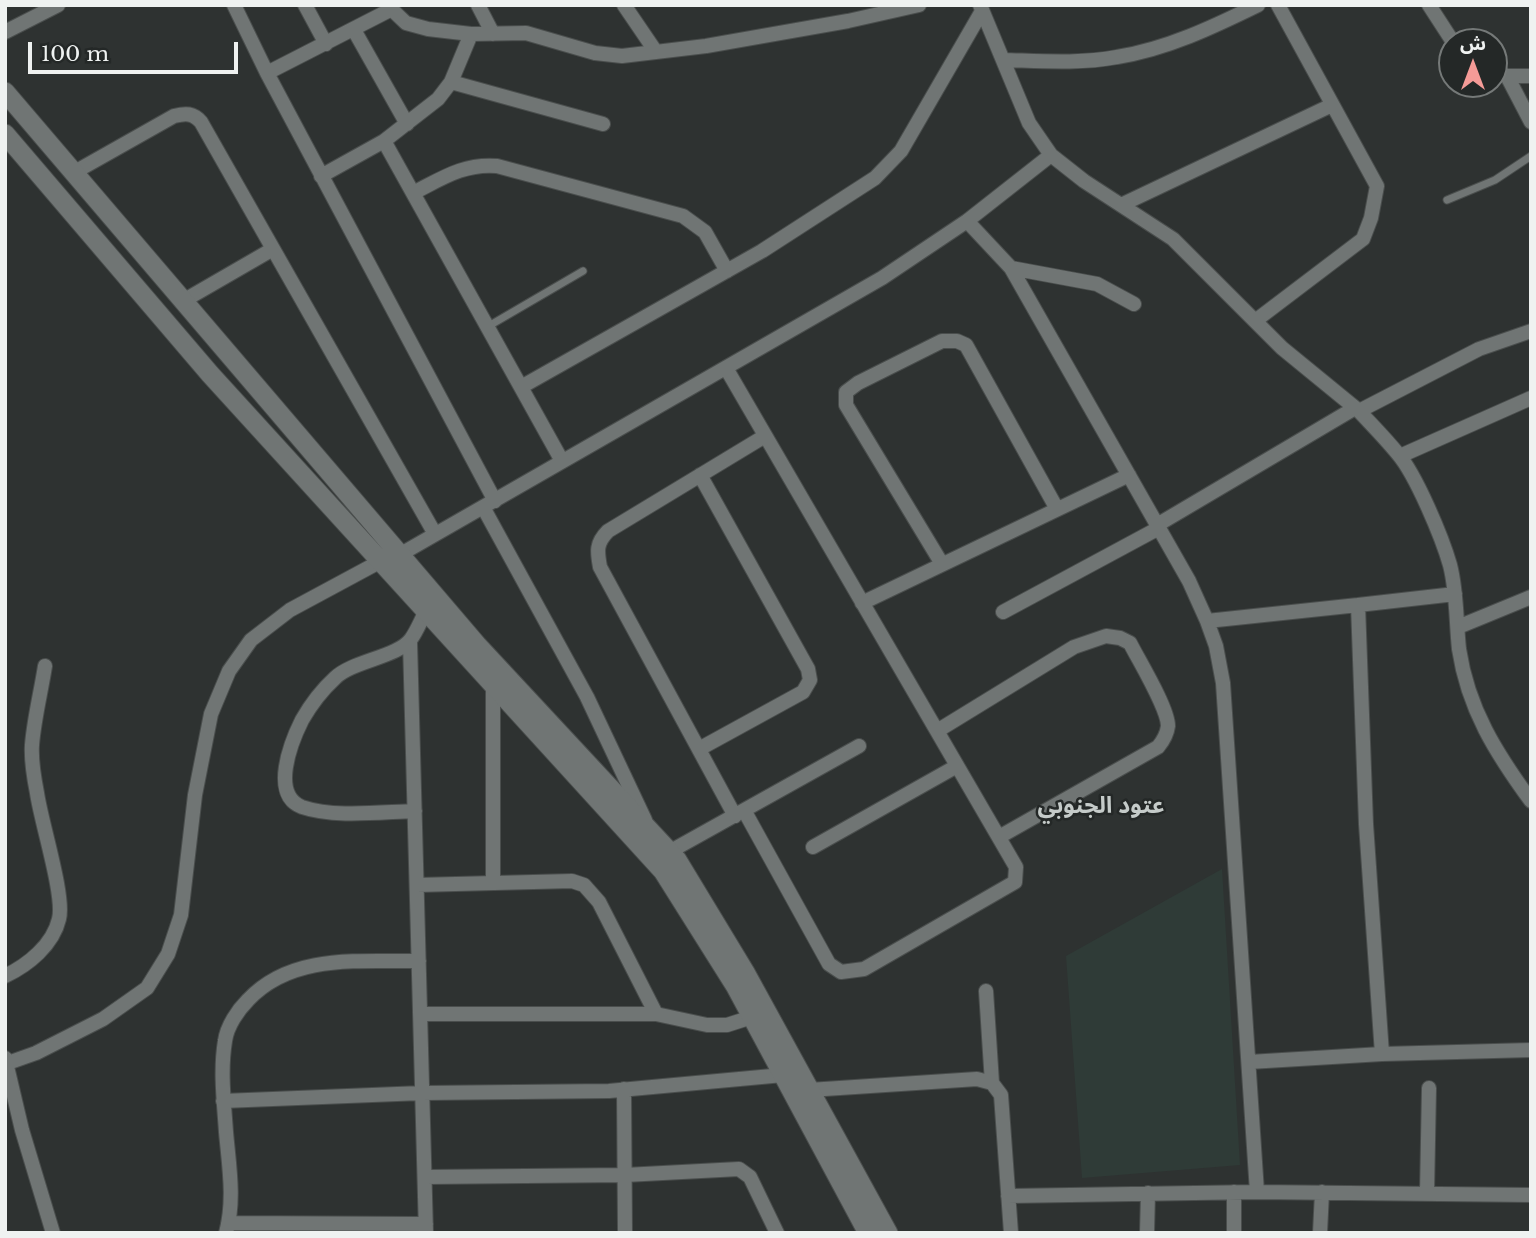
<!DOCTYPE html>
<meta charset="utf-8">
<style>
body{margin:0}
#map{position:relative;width:1536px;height:1238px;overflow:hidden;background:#2e3231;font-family:"Libre Baskerville","Noto Sans Arabic",serif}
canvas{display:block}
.frame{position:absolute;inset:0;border:7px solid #eff2f1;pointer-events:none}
.north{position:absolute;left:1438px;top:28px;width:70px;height:70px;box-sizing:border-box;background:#242827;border:2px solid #757978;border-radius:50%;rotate:0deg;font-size:19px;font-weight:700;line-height:28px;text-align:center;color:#eff2f1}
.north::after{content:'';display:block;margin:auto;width:24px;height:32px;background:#f59b97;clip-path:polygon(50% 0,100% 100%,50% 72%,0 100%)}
.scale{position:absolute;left:28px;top:42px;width:210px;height:32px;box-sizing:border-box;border:4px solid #eff2f1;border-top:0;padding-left:9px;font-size:21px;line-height:24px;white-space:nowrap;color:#eff2f1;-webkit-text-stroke:5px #242827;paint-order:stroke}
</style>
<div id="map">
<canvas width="1536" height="1238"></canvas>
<div class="frame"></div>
<div class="north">ش</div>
<div class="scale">100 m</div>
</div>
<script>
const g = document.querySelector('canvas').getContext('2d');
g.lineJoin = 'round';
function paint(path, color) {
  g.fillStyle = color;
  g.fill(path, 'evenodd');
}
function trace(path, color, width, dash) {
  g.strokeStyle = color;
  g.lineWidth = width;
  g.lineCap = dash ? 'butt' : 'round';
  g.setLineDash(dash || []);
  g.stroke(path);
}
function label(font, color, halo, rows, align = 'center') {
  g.font = font + ' "Libre Baskerville","Noto Sans Arabic",serif';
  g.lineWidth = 5;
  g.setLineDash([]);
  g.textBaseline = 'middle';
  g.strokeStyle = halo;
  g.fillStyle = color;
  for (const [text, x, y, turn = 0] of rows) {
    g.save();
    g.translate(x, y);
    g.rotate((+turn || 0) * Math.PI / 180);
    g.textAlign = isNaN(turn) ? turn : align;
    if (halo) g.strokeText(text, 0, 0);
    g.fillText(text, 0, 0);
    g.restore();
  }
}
paint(new Path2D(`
 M1222,869l18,296 -158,13 -16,-222z`), '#2f3b37');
const service = new Path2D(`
 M1447,200l48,-20 36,-24
 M487,327l96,-56`);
const minor = new Path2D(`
 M234,5l33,68 228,428
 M305,5l21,39
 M387,5l19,18 22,6 43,5 55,-1 69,20 27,3 84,-10 142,-25 71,-16
 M478,5l15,29
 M624,5l32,47
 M980,5l49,118 22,32 33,26 89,58 109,109 77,63 120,-62 52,-18
 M1429,5l24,37
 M354,30l53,94
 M5,32l53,-27
 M1003,60c38,1 76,4 114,-3 50,-8 96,-30 141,-52
 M1494,72l13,4h24
 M267,73l123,-63
 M1507,76l24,46
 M451,82l152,42
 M384,141l178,320
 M73,173l101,-57c12,-3 19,-3 27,6l234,412
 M321,176l63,-35 54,-42 13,-17 20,-48
 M413,193c28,-14 51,-30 84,-27l186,50 22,16 22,39
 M1121,205l211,-100
 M967,221l44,47 178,313 18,40 9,25 7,37 34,509
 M1011,268l86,16 37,20
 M183,301l90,-52
 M1255,321l108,-82 8,-21 6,-32 -99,-181
 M726,368l290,499 -1,15 -151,87 -23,3 -12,-8 -84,-152
 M521,387l241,-136 113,-73 26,-27 81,-140
 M1359,411c13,14 27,28 39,43 18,21 44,83 52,111 7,27 6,56 9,84 9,60 37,104 72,152
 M1400,456l131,-58
 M483,507l104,190 58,123
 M1157,525l198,-117
 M394,558l488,-280 85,-57 84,-66
 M942,564l-96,-159v-13l12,-9 84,-42h15l9,4 91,164
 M862,603l267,-128
 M1358,605l97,-11
 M1003,612l156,-84
 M1207,621l151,-16 8,219 16,230
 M1458,627l73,-30
 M410,642l16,591
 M937,731l137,-84 32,-11 14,2 10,5c9,18 38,65 38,83 -1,8 -5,15 -10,21l-159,90
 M699,749l104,-57 7,-12 -2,-11 -108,-194
 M415,811c-34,1 -81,7 -113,-4 -32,-12 -11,-65 0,-87 8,-14 21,-31 33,-42 17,-17 63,-21 76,-39 6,-8 10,-19 15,-28
 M735,816l-135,-249c-3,-16 -4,-24 8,-36l157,-95
 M813,847l144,-81
 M669,852l190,-106
 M493,883v-199
 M417,885l155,-4 12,4 15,17 57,112
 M5,976c23,-11 48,-31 54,-57 6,-23 -18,-97 -22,-126 -3,-15 -6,-33 -5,-48 2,-26 9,-53 13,-79
 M986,991l6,92
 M420,1014h236l51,11h20l25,-8
 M5,1058l17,72 31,103
 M1249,1062l133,-8 149,-4
 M5,1064l31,-11 67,-34 44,-31 21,-34 13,-39 14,-120 16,-81 18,-43 22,-31 39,-30 91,-49
 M624,1089l1,144
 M809,1090l168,-11 15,4 9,12 10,138
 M223,1101l199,-8 187,-2 174,-16
 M425,1177l200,-2 114,-6 11,8 27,56
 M1234,1192v41
 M1427,1193l2,-105
 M1008,1196l249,-4 274,3
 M228,1223l198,1
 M226,1233c9,-33 3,-67 0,-101 -2,-30 -6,-61 -1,-91 2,-15 13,-31 23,-41 44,-47 112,-38 171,-39
 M1147,1233l1,-40
 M1320,1233l2,-41`);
const tertiary = new Path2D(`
 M5,92l472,553 200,215 69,114 142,259
 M5,134l205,240 453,497 73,116 132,246`);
trace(service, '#4a4e4d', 9);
trace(minor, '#4a4e4d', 16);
trace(tertiary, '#4a4e4d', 21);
trace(service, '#707574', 7);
trace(minor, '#707574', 14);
trace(tertiary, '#707574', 19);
label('bold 23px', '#c5cbc9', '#242827', [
 ["عتود الجنوبي",1101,807]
]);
</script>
